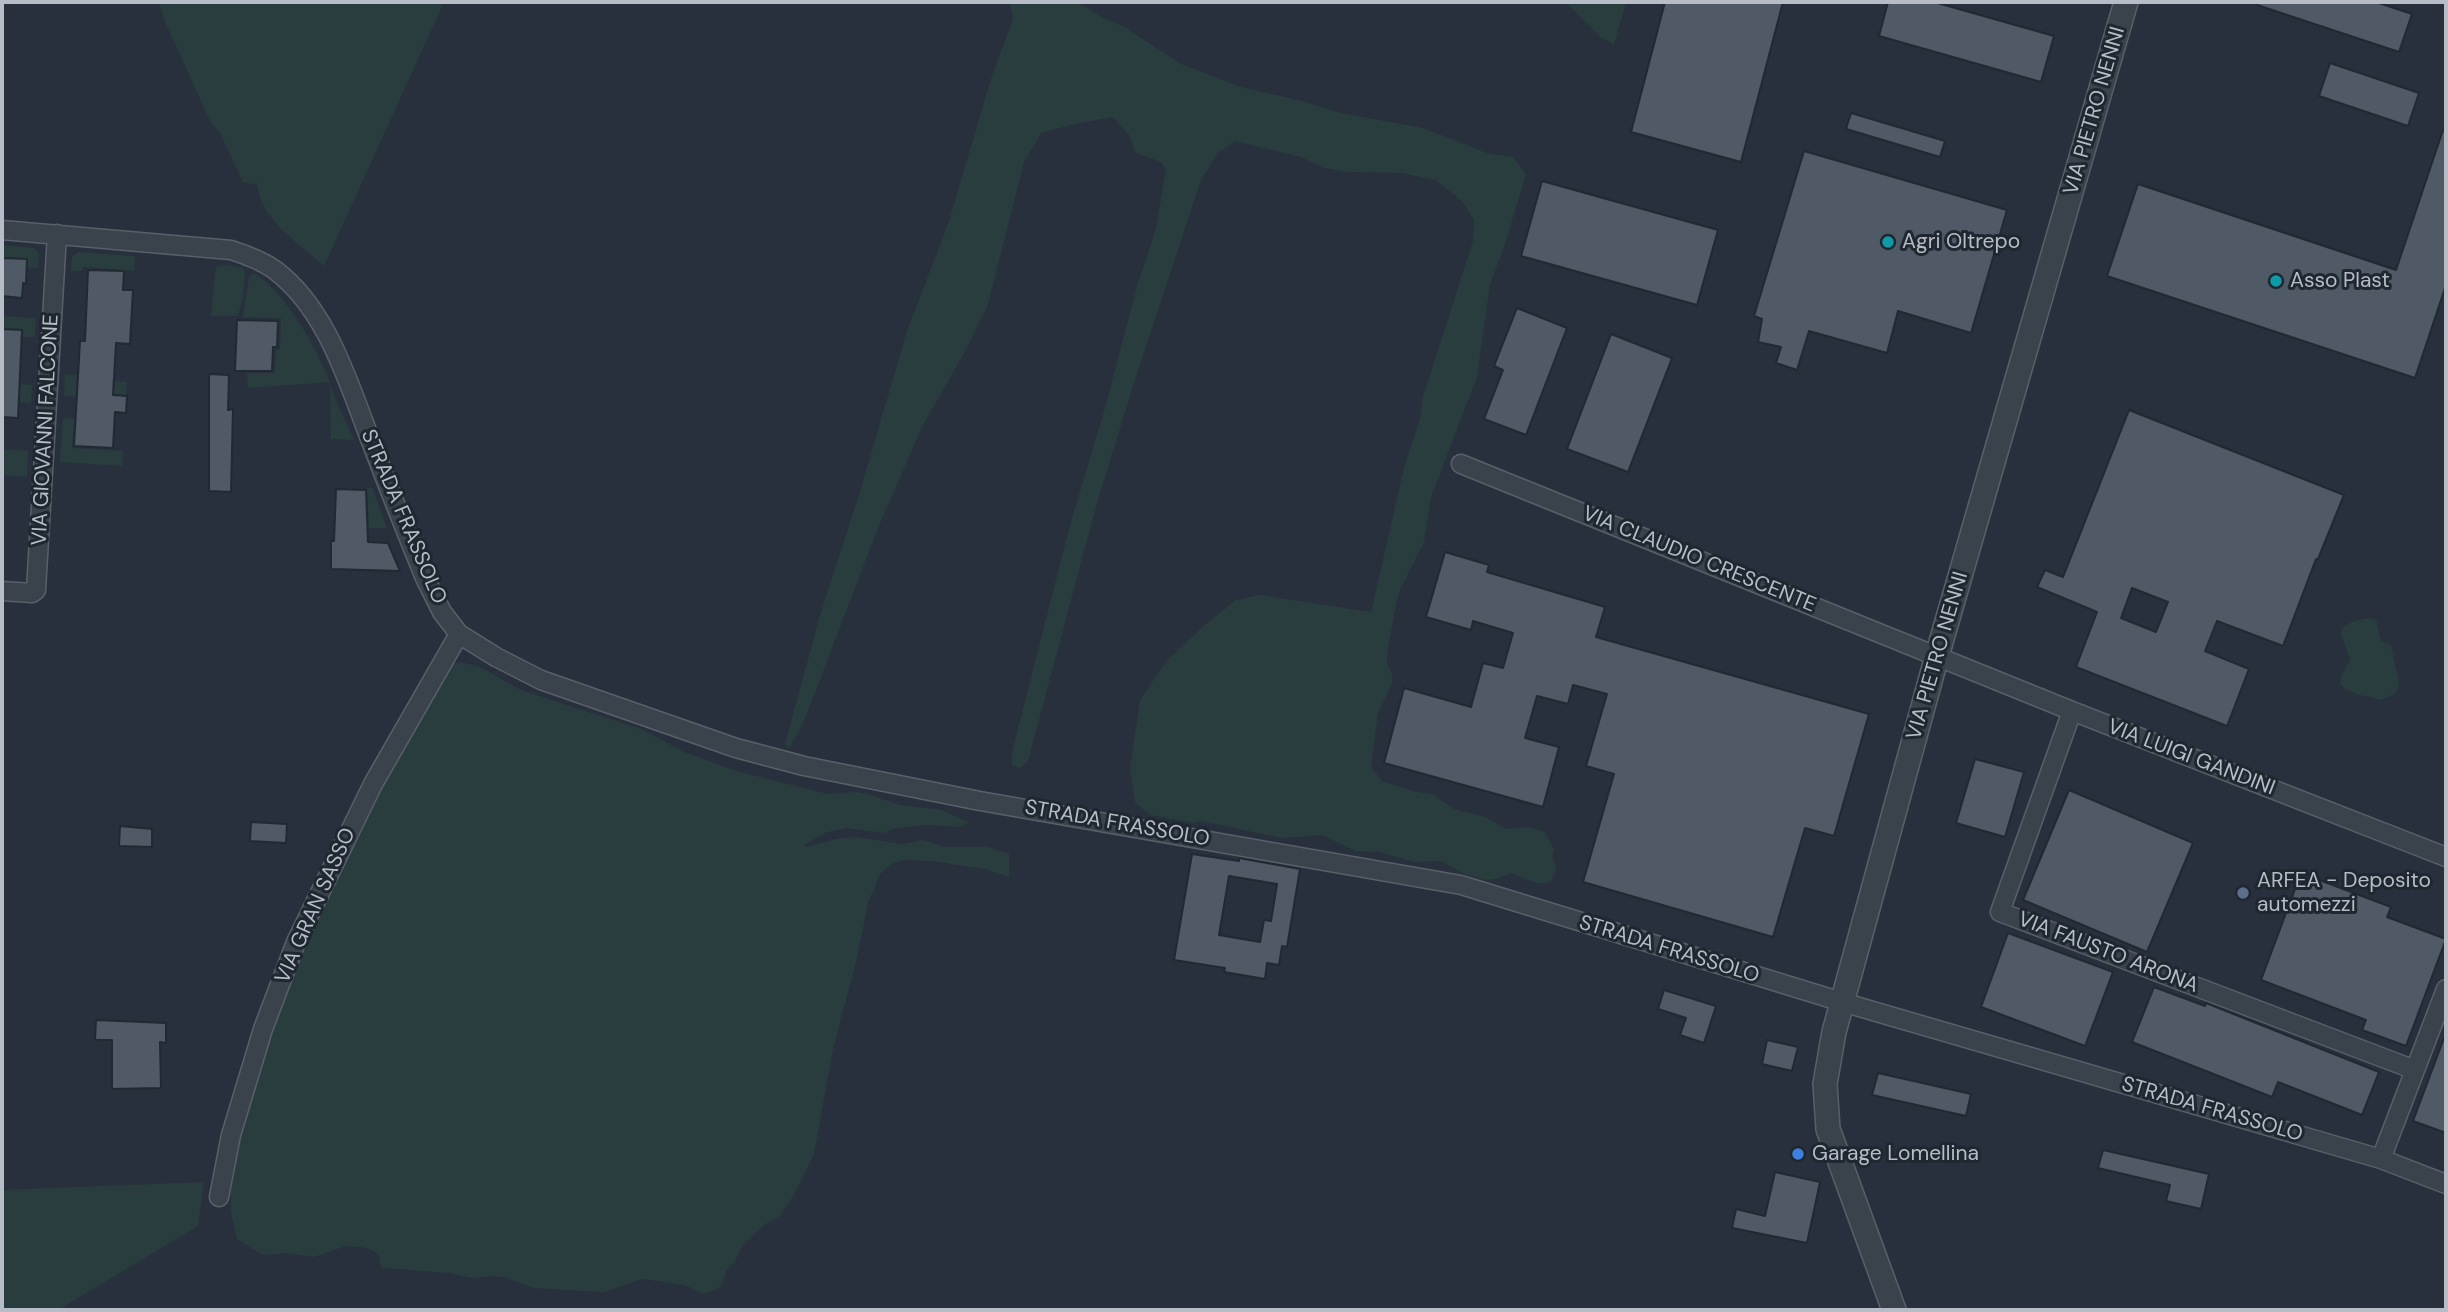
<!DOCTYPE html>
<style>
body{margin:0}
#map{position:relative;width:2448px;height:1312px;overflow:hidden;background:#27303c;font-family:"DM Sans",sans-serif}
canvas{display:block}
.frame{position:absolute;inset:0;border:4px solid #b6bdc7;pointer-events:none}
</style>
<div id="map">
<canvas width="2448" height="1312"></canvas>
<div class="frame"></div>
</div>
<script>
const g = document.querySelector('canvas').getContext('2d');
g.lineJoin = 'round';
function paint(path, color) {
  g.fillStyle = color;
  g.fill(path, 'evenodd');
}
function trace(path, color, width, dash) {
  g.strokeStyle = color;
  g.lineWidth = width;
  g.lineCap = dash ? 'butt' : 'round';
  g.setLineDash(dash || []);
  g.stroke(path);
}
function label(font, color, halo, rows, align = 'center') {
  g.font = font + ' "DM Sans",sans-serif';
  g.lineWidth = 6;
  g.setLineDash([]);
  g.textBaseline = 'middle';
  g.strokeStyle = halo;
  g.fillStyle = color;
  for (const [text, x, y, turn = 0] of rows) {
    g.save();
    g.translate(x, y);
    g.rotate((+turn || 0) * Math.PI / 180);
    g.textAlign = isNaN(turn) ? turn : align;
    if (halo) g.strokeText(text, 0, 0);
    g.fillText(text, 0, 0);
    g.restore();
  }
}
paint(new Path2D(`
 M159,2h285l-120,264c-25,-23 -65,-47 -67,-83l-7,1 -7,-2 -23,-49 -9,-10 -46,-101z
 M1010,2h67l26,16 20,8 58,38 60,23 61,14 39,12 82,15 67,26 23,3 13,17 -21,70 -15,40 -13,93 -46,120 -7,45 -24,48 -3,10 -10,53v10l5,11v10l-14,29 -7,54 11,14 30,10 20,3 22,15 31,8 22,12 22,-2 16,5 9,18 -2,7c4,6 5,10 3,16 -7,22 -32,3 -45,0l-11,5 -12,2 -23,-6 -23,-13 -26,1 -36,-10 -23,-1 -34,-16 -40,3 -81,-17 -6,2 -45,-8 -15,-13 -5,-34 10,-68 27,-40 39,-36 30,-24 24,-5 111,17 34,-148 15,-45 3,-22 50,-156 1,-21 -12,-19 -27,-21 -33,-7 -56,-1 -22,-4 -23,-11 -66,-16 -18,12 -17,30 -66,200 -37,120 -69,258 -8,7 -8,-3v-13l58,-227 37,-124 30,-115 19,-57 10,-60 -5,-7 -25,-9 -7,-18 -16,-18 -43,8 -29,8 -17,29 -36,142 -19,40 -48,85 -43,99 -75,196 -14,24 -4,-4 35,-129 38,-117 49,-167 41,-107 43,-145 22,-60z
 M1565,2h61l-12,43 -12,-7z
 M2,245l32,3 5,5 -1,15 -11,-1v-8l-25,-2z
 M78,252l57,4 -1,15 -51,-4 -1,4h-11l1,-14z
 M227,265l16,3 2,4 -2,24 -5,20h-27l5,-49z
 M254,273c34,22 61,73 76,109l-82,6 -1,-15h28l1,-23 4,-1 1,-31 -38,-1 6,-40z
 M2,316l34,2 -1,19h-12v-7l-21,-1z
 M65,374l11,1v10l39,2v-6l12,1 -1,13 -16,-1 -1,5 -45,-3z
 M2,383l30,2 -1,18 -11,-1v-8l-18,-1z
 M330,387l24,53 -23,-1z
 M63,418l11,1 -2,29 51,3 -1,15 -62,-4z
 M2,449l26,2 -1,26 -25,-2z
 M367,488h5l15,40h-18z
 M2369,618l7,2c3,6 2,14 5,21l10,4c2,8 3,16 5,24 5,21 5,23 -15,31 -15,-5 -29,-4 -41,-16l1,-7 9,-18 -9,-26 1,-5 12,-7z
 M461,662l19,5 41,23 120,39 43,23 52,19 91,23 29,-2 13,2 30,11 43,5 27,13 -12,4 -32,-2 -19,2 -14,2 -7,4 -38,-5 -20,4 -23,13 2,2 31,-8 19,-2 46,7 21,-4 21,7h43l22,7v23l-24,-8 -53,-8 -27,-1 -12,3 -14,12 -4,14 -6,10 -13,63 -23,87 -19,105 -19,39 -15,23 -16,9 -21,20 -8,16 -9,10 -3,12 -5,6 -15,5 -18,-9 -43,-6 -38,13 -55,-3 -15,-1 -30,-11 -13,-1 -19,2 -23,-5 -64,-5 -4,-1 -2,-11 -7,-6 -11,-3 -15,-1 -32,11 -26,-4 -25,2 -26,-16 -6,-27 -1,-35 9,-44 56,-174 57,-123 18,-20 3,-17 13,-18 8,-21 20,-29 34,-66z
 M204,1182l-6,44 -140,84h-56v-120z`), '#2a3d3e');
const building = new Path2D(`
 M1665,2h118l-42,160 -110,-30z
 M1888,2h46l120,34 -13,46 -162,-46z
 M2258,2h118l36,12 -13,38 -142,-47z
 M2330,63l89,30 -11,33 -89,-30z
 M1851,113l94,28 -5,16 -94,-28z
 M2443,130l3,1v154l-31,93 -308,-102 31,-92 258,86z
 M1804,151l203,59 -36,123 -73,-22 -11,42 -78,-22 -12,39 -21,-7 5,-16 -23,-5 4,-23 -8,-3z
 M1542,181l176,49 -21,75 -176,-49z
 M2,258l25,1 -1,25 -3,-1 -1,15 -20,-2z
 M88,270l36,1 -1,19h10l-3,54 -14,-1 -3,52 14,1 -1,17 -11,-1 -2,36 -39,-2 6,-105h5z
 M1517,308l50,20 -41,107 -42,-16 19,-49 -9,-4z
 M237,320l41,1 -1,26h-4l-1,24h-37z
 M2,329l20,1 -4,88 -16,-1z
 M1611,334l61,24 -44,114 -61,-23z
 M209,374l20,1 -1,35 5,-1 -2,83 -22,-1z
 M2129,410l215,85 -26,64h-2l-33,87 -66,-25 -12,30 44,18 -22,57 -151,-59 21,-55 -60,-25 8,-17 18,7zM2132,588l36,14 -12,30 -35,-14z
 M336,489l30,1 2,52 20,1 12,28 -69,-2v-28h3z
 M1445,552l44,13 -2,7 118,35 -9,30 273,77 -35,122 -29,-8 -32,109 -190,-55 31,-108 -28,-8 21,-72 -34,-9 -5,19 -31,-8 -12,42 34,9 -16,60 -159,-44 20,-75 67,19 12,-44 20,5 10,-35 -40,-12 -2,9 -45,-13z
 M1975,759l49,13 -19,65 -49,-14z
 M2069,790l124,53 -46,109 -124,-52z
 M251,822l36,2 -1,19 -36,-2z
 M120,826l32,3v18l-33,-1z
 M1192,854l47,7v-3l61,11 -13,78 -5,-1 -3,19 -12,-2 -2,16 -41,-7 1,-4 -51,-8zM1229,876l48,8 -6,37 -7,-1 -4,22 -41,-7z
 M2301,873l90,34 -4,10 59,22 -40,107 -44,-16 4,-10 -105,-40z
 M2008,933l105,39 -28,74 -104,-39z
 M2154,987l51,19 1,-3 173,69 -17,43 -84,-33 -6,15 -140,-55z
 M1664,990l52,16 -12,37 -24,-8 6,-17 -28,-9z
 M96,1020l70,3v20l-6,-1 1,46 -49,1v-49h-17z
 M2444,1038h2v95l-33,-12z
 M1767,1040l31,7 -6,24 -30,-7z
 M1878,1073l93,21 -5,22 -94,-21z
 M2103,1150l106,24 -8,35 -35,-8 4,-16 -72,-17z
 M1775,1172l45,10 -13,61 -75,-15 4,-19 29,7z`);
paint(building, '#505966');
trace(building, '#212933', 2);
const minor = new Path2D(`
 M2,230l229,20c16,5 30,10 44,20 53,40 74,115 97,174 17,45 35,90 53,134l17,34 17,22 37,23 45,23 195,68 68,18 176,35 481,84 381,117 539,157 65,25
 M1461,464l611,247 374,146
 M2,591l30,2 4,-3 21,-356
 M2072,711l-72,201 415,158 31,-81
 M2381,1159l34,-89
 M219,1197l12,-62 32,-106 33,-87 77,-158 86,-150`);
const tertiary = new Path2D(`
 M1894,1310l-66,-181 -3,-45 9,-52 103,-376 189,-654`);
trace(minor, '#58606a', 21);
trace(tertiary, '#58606a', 26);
trace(minor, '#3a424c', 18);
trace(tertiary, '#3a424c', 23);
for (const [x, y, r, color] of [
 [1888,242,7,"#0f9aa8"],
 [2276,281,7,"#0f9aa8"],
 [2243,893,7,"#5c6f8a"],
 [1798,1154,7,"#3f7fe0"]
]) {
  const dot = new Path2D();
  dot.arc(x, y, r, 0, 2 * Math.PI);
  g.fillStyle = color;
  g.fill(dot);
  trace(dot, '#1f2731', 2.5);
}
label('21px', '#b6bdc7', '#1f2731', [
 ["VIA PIETRO NENNI",2095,111,-74],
 ["VIA GIOVANNI FALCONE",46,430,-87],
 ["STRADA FRASSOLO",403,517,67],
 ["VIA CLAUDIO CRESCENTE",1699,560,22],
 ["VIA PIETRO NENNI",1938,656,-74],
 ["VIA LUIGI GANDINI",2191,758,21],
 ["STRADA FRASSOLO",1117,824,10],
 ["VIA GRAN SASSO",316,906,-66],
 ["STRADA FRASSOLO",1669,950,17],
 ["VIA FAUSTO ARONA",2108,953,21],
 ["STRADA FRASSOLO",2212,1110,16]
]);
label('21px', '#b6bdc7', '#1f2731', [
 ["Agri Oltrepo",1902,242],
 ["Asso Plast",2290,281],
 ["ARFEA - Deposito",2257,881],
 ["automezzi",2257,905],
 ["Garage Lomellina",1812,1154]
], 'left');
</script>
